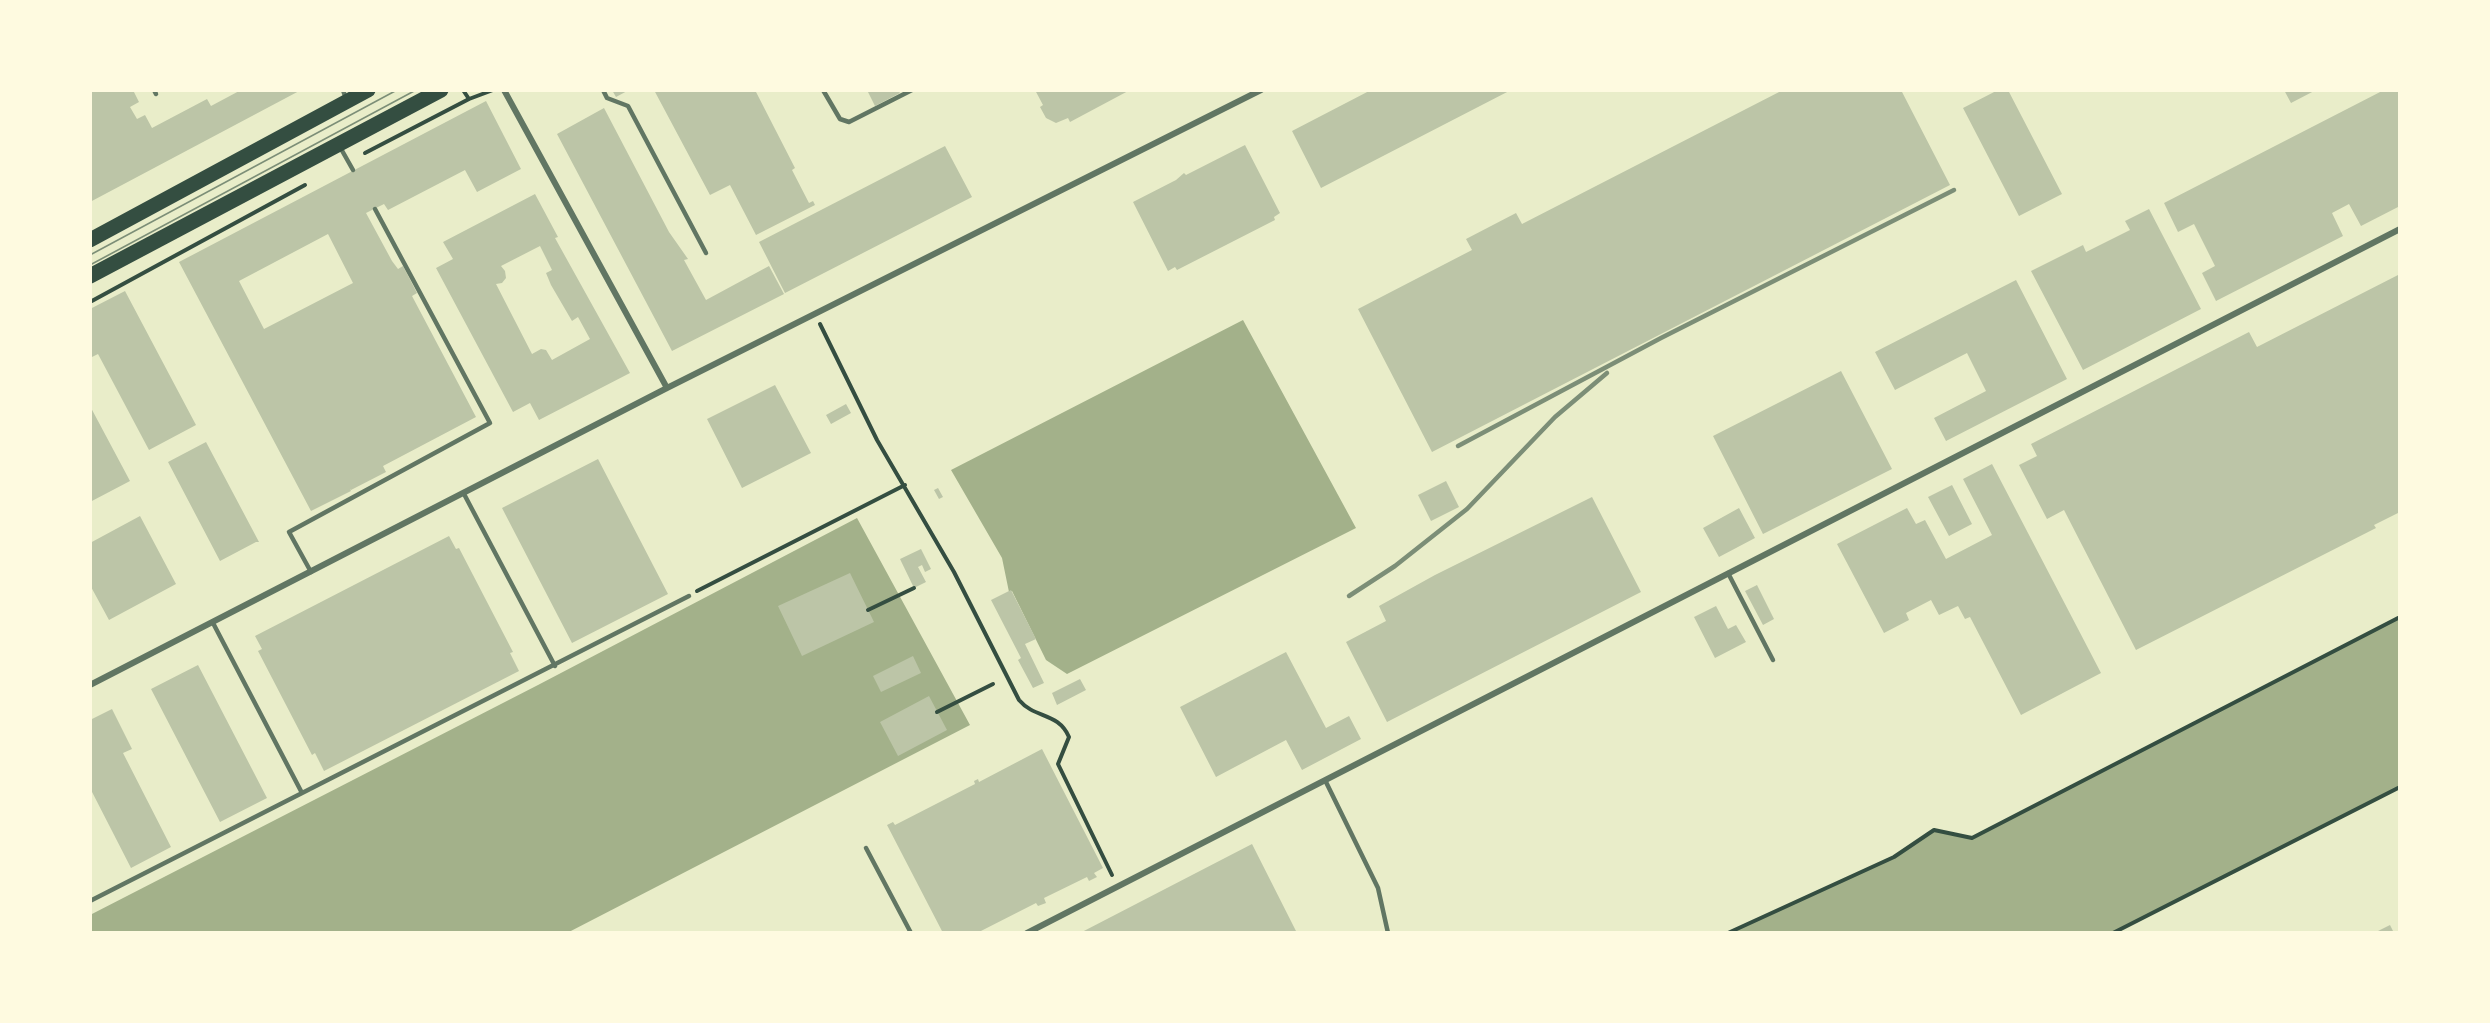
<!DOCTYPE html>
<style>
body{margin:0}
#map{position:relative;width:2490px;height:1023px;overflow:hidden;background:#e9edc9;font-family:"Fira Sans",sans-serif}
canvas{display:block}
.frame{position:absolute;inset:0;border:92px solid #fefae0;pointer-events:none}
</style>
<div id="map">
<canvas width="2490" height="1023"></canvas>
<div class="frame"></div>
</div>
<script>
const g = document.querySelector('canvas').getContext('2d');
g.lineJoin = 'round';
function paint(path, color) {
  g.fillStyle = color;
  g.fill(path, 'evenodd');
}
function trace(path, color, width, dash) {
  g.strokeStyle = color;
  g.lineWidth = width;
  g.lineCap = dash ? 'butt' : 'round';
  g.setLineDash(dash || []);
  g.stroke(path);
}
paint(new Path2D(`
 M1243,320l113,208 -289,146 -21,-14 -34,-69 -3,1 -7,-34 -51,-88z
 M857,518l113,207 -403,208h-477v-18l448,-230z
 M2400,617v170l-287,146h-385l166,-76 40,-27 39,8z`), '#a3b18a');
paint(new Path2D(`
 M90,90h43l6,12 -9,5 7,12 8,-4 7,13 55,-29 4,7 30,-16h60l-211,112z
 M612,90h17l-13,7z
 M654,90h101l40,78 -3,2 17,33 4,-2 2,4 -59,30 -26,-50 -20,10z
 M867,90h31l2,3 -25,13z
 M1035,90h95l-60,32 -2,-4 -12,5 -10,-5 -6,-11 3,-2z
 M1371,90h140l-190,98 -29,-57z
 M1783,90h118l49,95 -518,267 -74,-143 114,-59 -6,-11 50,-26 6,11z
 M1998,90h10l54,104 -43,22 -56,-108z
 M2284,90h32l-25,13z
 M2384,90h16v116l-39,20 -12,-22 -17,9 11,23 -127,65 -14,-28 13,-7 -21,-42 -16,8 -14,-29z
 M486,101l35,68 -44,23 -12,-22 -77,40 -4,-6 -18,9 26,48 6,8 5,-3 14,27 -5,3 64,121 -93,49 3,6 -35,18 -1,-1 1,2 -40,20 -132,-249zM328,234l25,49 -89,46 -25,-48z
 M604,108l65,124 19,27 -4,1 22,40 63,-34 15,28 -112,57 -115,-217z
 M1245,145l35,68 -6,4 1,3 -98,50 -2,-3 -7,4 -35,-69 43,-22 8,-7 2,2z
 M945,146l27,51 -187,96 -26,-51z
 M535,194l23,43 -3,1 75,135 -91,47 -9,-17 -17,9 -77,-144 17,-9 -10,-17zM540,246l12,24 -6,3 5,12 21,36 6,-4 12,22 -38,21 -6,-10 -5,-1 -9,5 -36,-70 6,-1 4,-5 -1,-7 -4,-5z
 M2149,209l52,100 -118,61 -52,-99 52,-26 3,7 44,-22 -5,-9z
 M2400,274v238l-26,13 2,3 -240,122 -72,-140 -17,9 -28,-54 18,-9 -6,-12 218,-112 8,15z
 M2016,280l51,99 -121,62 -12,-23 52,-27 -19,-38 -72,37 -20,-38z
 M125,291l71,134 -47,25 -51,-96 -8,4v-49z
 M1841,371l51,98 -129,65 -50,-98z
 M775,385l36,68 -69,35 -35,-69z
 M846,404l5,9 -20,11 -5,-9z
 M90,406l40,75 -40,21z
 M206,442l53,100h-3l-36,19 -52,-99z
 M598,459l70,135 -96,49 -70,-135z
 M1992,464l109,209 -80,42 -51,-98 -5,2 -7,-13 -19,9 -8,-15 -25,13 3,7 -25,13 -47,-89 70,-36 9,16 9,-4 21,39 46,-24 -29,-56z
 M1446,481l13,26 -28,14 -13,-26z
 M1952,485l20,39 -23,12 -21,-39z
 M938,488l5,9 -4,2 -5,-9z
 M1592,497l49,95 -254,130 -41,-80 40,-21 -7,-15 56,-31z
 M1739,508l16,30 -36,19 -16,-29z
 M140,516l36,68 -67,36 -19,-35v-42z
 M449,536l7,13 3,-1 54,104 -3,1 9,18 -195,100 -9,-18 -3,2 -54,-104 4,-2 -7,-13z
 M921,549l10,20 -6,3 -3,-7 -4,2 8,15 -12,6 -14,-29z
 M850,573l24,49 -72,34 -24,-50z
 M1757,585l17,34 -11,6 -18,-34z
 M1011,590l25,49 -11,5 19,39 -11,5 -15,-28 3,-2 -30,-58z
 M1716,606l12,23 8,-4 10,17 -31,16 -21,-41z
 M1286,652l40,76 23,-12 12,23 -59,31 -16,-30 -70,37 -36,-70z
 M913,656l8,17 -40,19 -8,-16z
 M198,665l69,133 -47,24 -69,-133z
 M1080,679l6,11 -29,15 -5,-12z
 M929,696l18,34 -49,26 -18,-34z
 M112,709l20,40 -9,4 48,94 -40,21 -41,-80v-68z
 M1042,749l61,119 -9,5 3,4 -8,4 -2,-4 -43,21 2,5 -8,3 -2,-3 -59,30h-34l-56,-108 6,-3 2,3 80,-41 -1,-3 4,-2 1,3z
 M1252,844l45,89h-217z
 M2390,925l4,8h-20z`), '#bcc5a7');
trace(new Path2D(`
 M463,90l6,9
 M365,153l104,-54 24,-9
 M90,302l215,-117
 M820,324l57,116 77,132 65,128c16,19 39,12 50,37l-11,27 54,111
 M697,591l208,-106
 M868,610l46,-22
 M937,712l56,-28
 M1728,933l166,-76 40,-27 38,8 428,-221
 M2113,933l287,-146`), '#344e41', 4);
trace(new Path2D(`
 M154,90l2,4
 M343,90l3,9
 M603,90l4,8 21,8 78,147
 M823,90l17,29 9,3 63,-32
 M340,147l13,23
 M464,494l91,172
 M311,572l-22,-40 201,-109 -115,-214
 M1728,573l45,87
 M213,623l89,170
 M1325,780l53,108 10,45
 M866,848l45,85
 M90,901l599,-305`), '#617663', 4.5);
trace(new Path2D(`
 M504,90l163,298
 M90,685l577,-297 594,-298
 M1027,933l1373,-704`), '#617663', 6);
trace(new Path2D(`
 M90,240l278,-150
 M90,276l351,-186`), '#344e41', 15);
trace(new Path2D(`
 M90,255l307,-165
 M90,265l326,-175`), '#7c8e77', 1.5);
trace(new Path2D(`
 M1458,446l203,-108 293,-148
 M1349,596l46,-30 72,-57 88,-92 52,-44`), '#7c8e77', 4.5);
</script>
